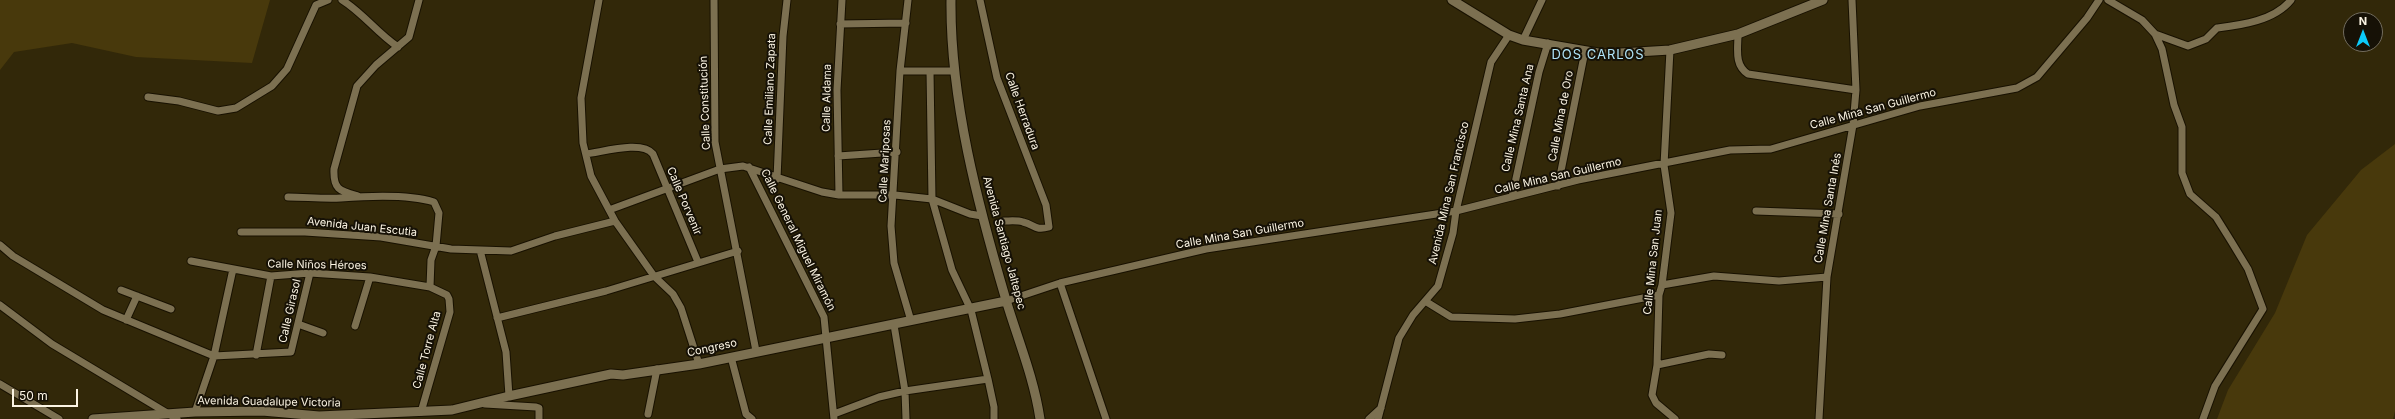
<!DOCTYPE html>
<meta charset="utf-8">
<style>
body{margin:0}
#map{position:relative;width:2395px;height:419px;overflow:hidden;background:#322809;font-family:Inter,sans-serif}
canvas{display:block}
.north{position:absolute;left:2343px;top:12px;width:40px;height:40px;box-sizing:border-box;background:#161106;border:1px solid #726c5e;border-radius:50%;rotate:0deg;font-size:11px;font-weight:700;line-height:16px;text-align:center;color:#fbf4e3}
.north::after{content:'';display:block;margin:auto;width:14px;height:18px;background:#0ccafa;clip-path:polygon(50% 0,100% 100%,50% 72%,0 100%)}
.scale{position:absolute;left:12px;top:389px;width:66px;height:18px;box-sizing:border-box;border:2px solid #fbf4e3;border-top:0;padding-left:5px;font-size:12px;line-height:14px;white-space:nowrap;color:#fbf4e3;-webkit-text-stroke:3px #161106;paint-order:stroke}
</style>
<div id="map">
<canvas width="2395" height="419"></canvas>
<div class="north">N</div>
<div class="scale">50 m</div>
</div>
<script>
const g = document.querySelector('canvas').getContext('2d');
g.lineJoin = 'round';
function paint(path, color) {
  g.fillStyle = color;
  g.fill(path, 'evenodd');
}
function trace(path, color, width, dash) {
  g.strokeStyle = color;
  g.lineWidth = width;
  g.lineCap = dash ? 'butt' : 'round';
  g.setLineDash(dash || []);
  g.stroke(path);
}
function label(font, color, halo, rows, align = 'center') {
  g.font = font + ' Inter,sans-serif';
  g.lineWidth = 4;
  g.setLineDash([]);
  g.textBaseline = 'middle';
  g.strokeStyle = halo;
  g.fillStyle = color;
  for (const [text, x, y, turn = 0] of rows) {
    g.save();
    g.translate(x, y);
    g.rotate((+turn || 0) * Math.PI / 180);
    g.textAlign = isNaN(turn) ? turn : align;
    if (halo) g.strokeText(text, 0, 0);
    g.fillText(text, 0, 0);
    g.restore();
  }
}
paint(new Path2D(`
 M0,0h270l-18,63 -116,-6 -64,-14 -58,9 -14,18z
 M2395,144v267l-2,8h-176l11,-29 47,-77 32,-78 54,-65z`), '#48390c');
const minor = new Path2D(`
 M342,0c21,13 35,33 56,47
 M599,0l-18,98 2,45 8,33 24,45 39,55 19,18 8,14 18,56
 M714,0l1,142 41,209
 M908,0l-8,71 -9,155 3,37 17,58
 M980,0l17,78 49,127 3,22c-14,4 -14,-2 -26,-5 -6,-2 -13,-1 -19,-1
 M2108,0l34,20 13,14 33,12 18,-7 11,-11c24,-3 57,-7 74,-28
 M840,24l66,-1
 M1738,34c0,15 -4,31 10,40l108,16
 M2155,34l7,15 12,56 8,22v46l8,21 26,23 15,24 17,28 15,40 -48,77 -12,33
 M1523,40l19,-40
 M1670,50l-6,115 7,48 -9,72 -3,10 -2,70 -5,30 4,8 19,16
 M900,71h54
 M930,71l2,128 20,71 19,40 17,69 6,28v12
 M148,97l31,4 39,10 18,-3 36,-22 15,-17 29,-64 12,-5
 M586,154c17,-2 56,-14 67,0l45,108
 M838,156l59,-4
 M749,167l75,150 10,102
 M777,179l6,-143 4,-36
 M1558,186l27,-135
 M839,195l-2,-105 5,-90
 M358,196c-18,-5 -25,-6 -24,-27l23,-83 19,-21 33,-28 10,-37
 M288,197c17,0 35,2 53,1 26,-2 68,-4 93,4l5,11 -3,33 -5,14 -1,27
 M1512,197l27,-125 9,-29
 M609,210l111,-41 23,-3 79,26 17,3h56l37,4 38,15 12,2
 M1756,211l83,3
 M241,232h64l76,5 70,12 60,2 44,-15 60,-15
 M0,245l13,11 90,54 111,46 77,-4 19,-79
 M480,250l26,102 3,44
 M191,261l80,15 39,-3 60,4 60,10 17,8 2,4 1,13 -29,100
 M1060,283l46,136
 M1662,285l52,-9 65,5 48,-4
 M121,290l50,19
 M1006,301l54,-18 146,-34 250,-38 122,-31 152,-30 41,-1 149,-43 97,-18 20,-11 50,-59 12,-18
 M1425,301l26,16 64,2 45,-5 99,-19
 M0,305l52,39 125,75
 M497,318l109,-27 132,-40
 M126,320l11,-24
 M298,324l25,9
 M894,325l11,66 1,28
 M355,326l15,-49
 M256,355l15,-79
 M731,357l15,57 6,5
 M1657,365l52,-11 13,1
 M0,384l59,35
 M485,404l51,3 3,1v11
 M195,412l19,-56 19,-87
 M648,414l9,-45
 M834,414l45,-17 26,-6 83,-12
 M1369,419l12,-11
 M1378,419l21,-81 14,-23 25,-29 15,-53 3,-22 35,-149 18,-27
 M1819,419l8,-142 26,-152 3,-35 -4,-90`);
const tertiary = new Path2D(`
 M951,0c-1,100 27,205 55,300 12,40 28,78 34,119
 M1452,0l57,35 14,5 81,14 66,-4 68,-16 85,-34
 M93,419l102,-7 67,-1 57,5 133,-6 57,-14 102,-22 12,1 76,-11 307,-63`);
trace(minor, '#181100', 9);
trace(tertiary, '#181100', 11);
trace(minor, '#7c7051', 7);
trace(tertiary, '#7c7051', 9);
label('11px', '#fbf4e3', '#161106', [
 ["Calle Emiliano Zapata",770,89,-88],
 ["Calle Aldama",827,98,-89],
 ["Calle Constitución",705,103,-92],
 ["Calle Mina San Guillermo",1873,109,-15],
 ["Calle Herradura",1022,111,70],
 ["Calle Mina de Oro",1561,116,-79],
 ["Calle Mina Santa Ana",1518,118,-77],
 ["Calle Mariposas",885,161,-87],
 ["Calle Mina San Guillermo",1558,176,-13],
 ["Avenida Mina San Francisco",1449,193,-77],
 ["Calle Porvenir",684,201,67],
 ["Calle Mina Santa Inés",1828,208,-80],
 ["Avenida Juan Escutia",362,227,6],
 ["Calle Mina San Guillermo",1240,234,-10],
 ["Calle General Miguel Miramón",798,240,64],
 ["Avenida Santiago Jaltepec",1004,243,75],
 ["Calle Mina San Juan",1653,262,-84],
 ["Calle Niños Héroes",317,265,1],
 ["Calle Girasol",290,311,-77],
 ["Congreso",712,348,-12],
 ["Calle Torre Alta",427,350,-75],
 ["Avenida Guadalupe Victoria",269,402,1]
]);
g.letterSpacing = '1px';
label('13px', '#b0e4f8', '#161106', [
 ["DOS CARLOS",1598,55]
]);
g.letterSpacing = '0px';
</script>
